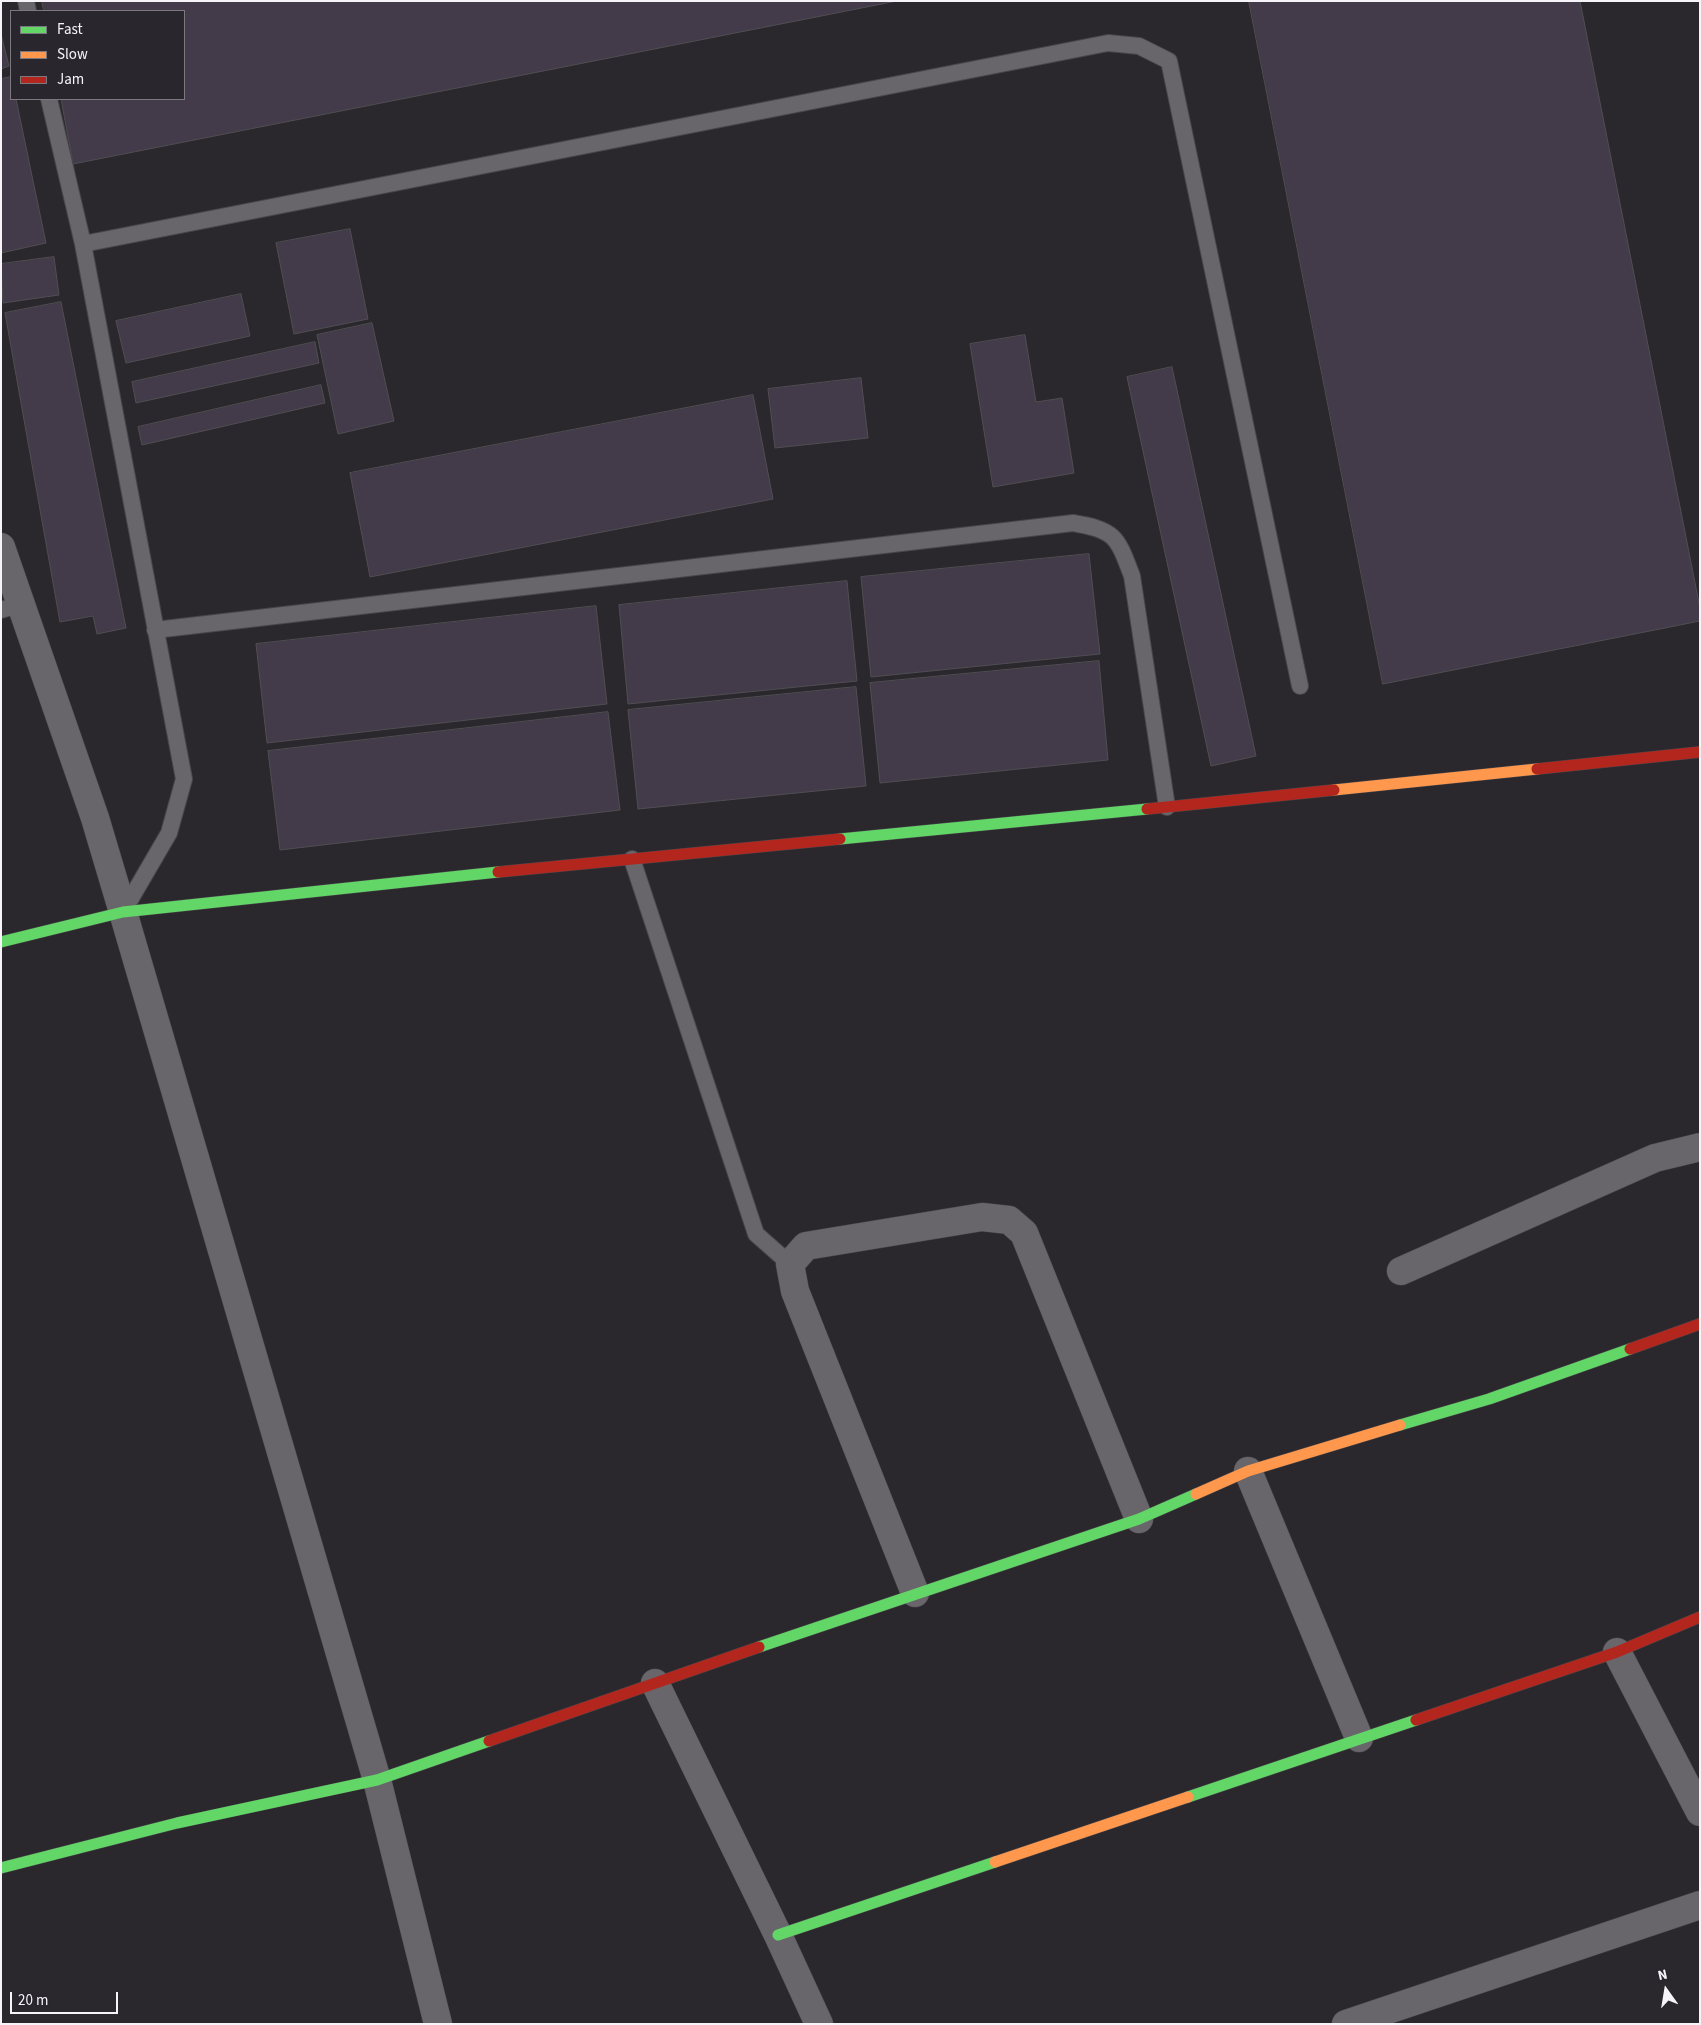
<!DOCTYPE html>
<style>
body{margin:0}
#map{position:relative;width:1701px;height:2025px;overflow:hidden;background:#2a282c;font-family:"Source Sans 3",sans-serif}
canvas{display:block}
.frame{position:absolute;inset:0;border:2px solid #f6f4f9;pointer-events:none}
.legend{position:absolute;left:10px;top:10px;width:175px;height:90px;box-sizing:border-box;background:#29262e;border:1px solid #7b787f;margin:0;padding:6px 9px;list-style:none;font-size:15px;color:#f6f4f9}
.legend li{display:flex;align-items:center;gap:10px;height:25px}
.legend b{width:25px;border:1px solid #7b787f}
.north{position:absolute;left:1641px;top:1965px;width:50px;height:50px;-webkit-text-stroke:4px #29262e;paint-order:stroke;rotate:347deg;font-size:14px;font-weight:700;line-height:20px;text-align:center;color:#f6f4f9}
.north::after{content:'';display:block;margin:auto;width:18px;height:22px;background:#f6f4f9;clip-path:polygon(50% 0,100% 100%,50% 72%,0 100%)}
.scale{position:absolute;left:10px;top:1992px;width:108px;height:22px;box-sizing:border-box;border:2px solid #f6f4f9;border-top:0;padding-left:6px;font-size:15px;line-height:18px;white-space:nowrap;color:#f6f4f9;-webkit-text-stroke:4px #29262e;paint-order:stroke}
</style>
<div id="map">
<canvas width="1701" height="2025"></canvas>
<div class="frame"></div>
<ul class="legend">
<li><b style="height:6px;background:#63d668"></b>Fast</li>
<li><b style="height:6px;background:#ff974d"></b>Slow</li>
<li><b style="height:6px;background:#b3261e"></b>Jam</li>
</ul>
<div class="north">N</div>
<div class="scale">20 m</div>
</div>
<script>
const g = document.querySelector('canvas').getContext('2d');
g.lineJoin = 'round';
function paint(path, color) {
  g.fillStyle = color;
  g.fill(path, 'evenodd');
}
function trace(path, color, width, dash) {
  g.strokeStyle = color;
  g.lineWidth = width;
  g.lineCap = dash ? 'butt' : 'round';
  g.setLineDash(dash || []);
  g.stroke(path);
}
const building = new Path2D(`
 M42,1h855l-824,163 -12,-65h123v-88h-140z
 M1249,1h331l120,607v13l-317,63z
 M1,34l8,32 -8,3z
 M11,77v22h5l30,144 -45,10v-174z
 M350,229l18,90 -74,15 -18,-91z
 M54,257l5,38 -56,8 -2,-39z
 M241,294l9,42 -124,27 -10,-42z
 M61,302l65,326 -29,6 -4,-18 -33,6 -55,-309z
 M372,323l22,98 -56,13 -21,-99z
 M1025,335l11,67 26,-4 12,75 -81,14 -23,-143z
 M315,342l4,21 -183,40 -4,-21z
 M1172,367l84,389 -45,10 -84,-389z
 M861,378l7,60 -93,10 -7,-59z
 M321,385l4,18 -183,42 -4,-18z
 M753,395l20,104 -403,78 -20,-104z
 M1089,554l11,100 -229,23 -10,-100z
 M847,581l10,100 -229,23 -9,-99z
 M596,606l11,98 -340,39 -11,-99z
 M1099,661l9,99 -228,23 -10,-100z
 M856,687l10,99 -228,23 -10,-99z
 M608,712l12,98 -340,40 -12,-99z`);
paint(building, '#433b4a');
trace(building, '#504e52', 1);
const lane = new Path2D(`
 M26,1l2,10
 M49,99l34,145
 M1,610l20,-6
 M155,630l918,-107c43,7 44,14 59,53l35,231
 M632,859l124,375 34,30
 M123,912l46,-79 15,-54 -101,-535 1025,-201 31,3 30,15 131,625`);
const street = new Path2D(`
 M1,547l94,271 28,94 254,868 61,244
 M1401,1271l254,-113 45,-11
 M1248,1471l111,267
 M915,1593l-120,-302 -5,-27 16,-18 176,-29 27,3 15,13 115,286
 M1617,1652l83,160
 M655,1683l123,252 41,89
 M1346,2024l354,-119`);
const fast = new Path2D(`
 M840,839l307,-30
 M1,942l122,-30 375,-40
 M1400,1425l89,-26 141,-50
 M759,1647l380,-128 57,-25
 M1188,1797l228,-77
 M1,1868l176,-45 200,-43 112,-39
 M778,1935l217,-73`);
const slow = new Path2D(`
 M1334,790l203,-21
 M1196,1494l52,-23 152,-46
 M995,1862l193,-65`);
const jam = new Path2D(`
 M1537,769l163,-17
 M1147,809l187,-19
 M498,872l342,-33
 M1630,1349l70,-25
 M1416,1720l201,-68 83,-35
 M489,1741l270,-94`);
trace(lane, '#48464b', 18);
trace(street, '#48464b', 29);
trace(fast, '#48464b', 12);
trace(slow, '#48464b', 12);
trace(jam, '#48464b', 12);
trace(lane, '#68666a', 16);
trace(street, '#68666a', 28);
trace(fast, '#63d668', 11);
trace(slow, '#ff974d', 11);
trace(jam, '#b3261e', 11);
</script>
